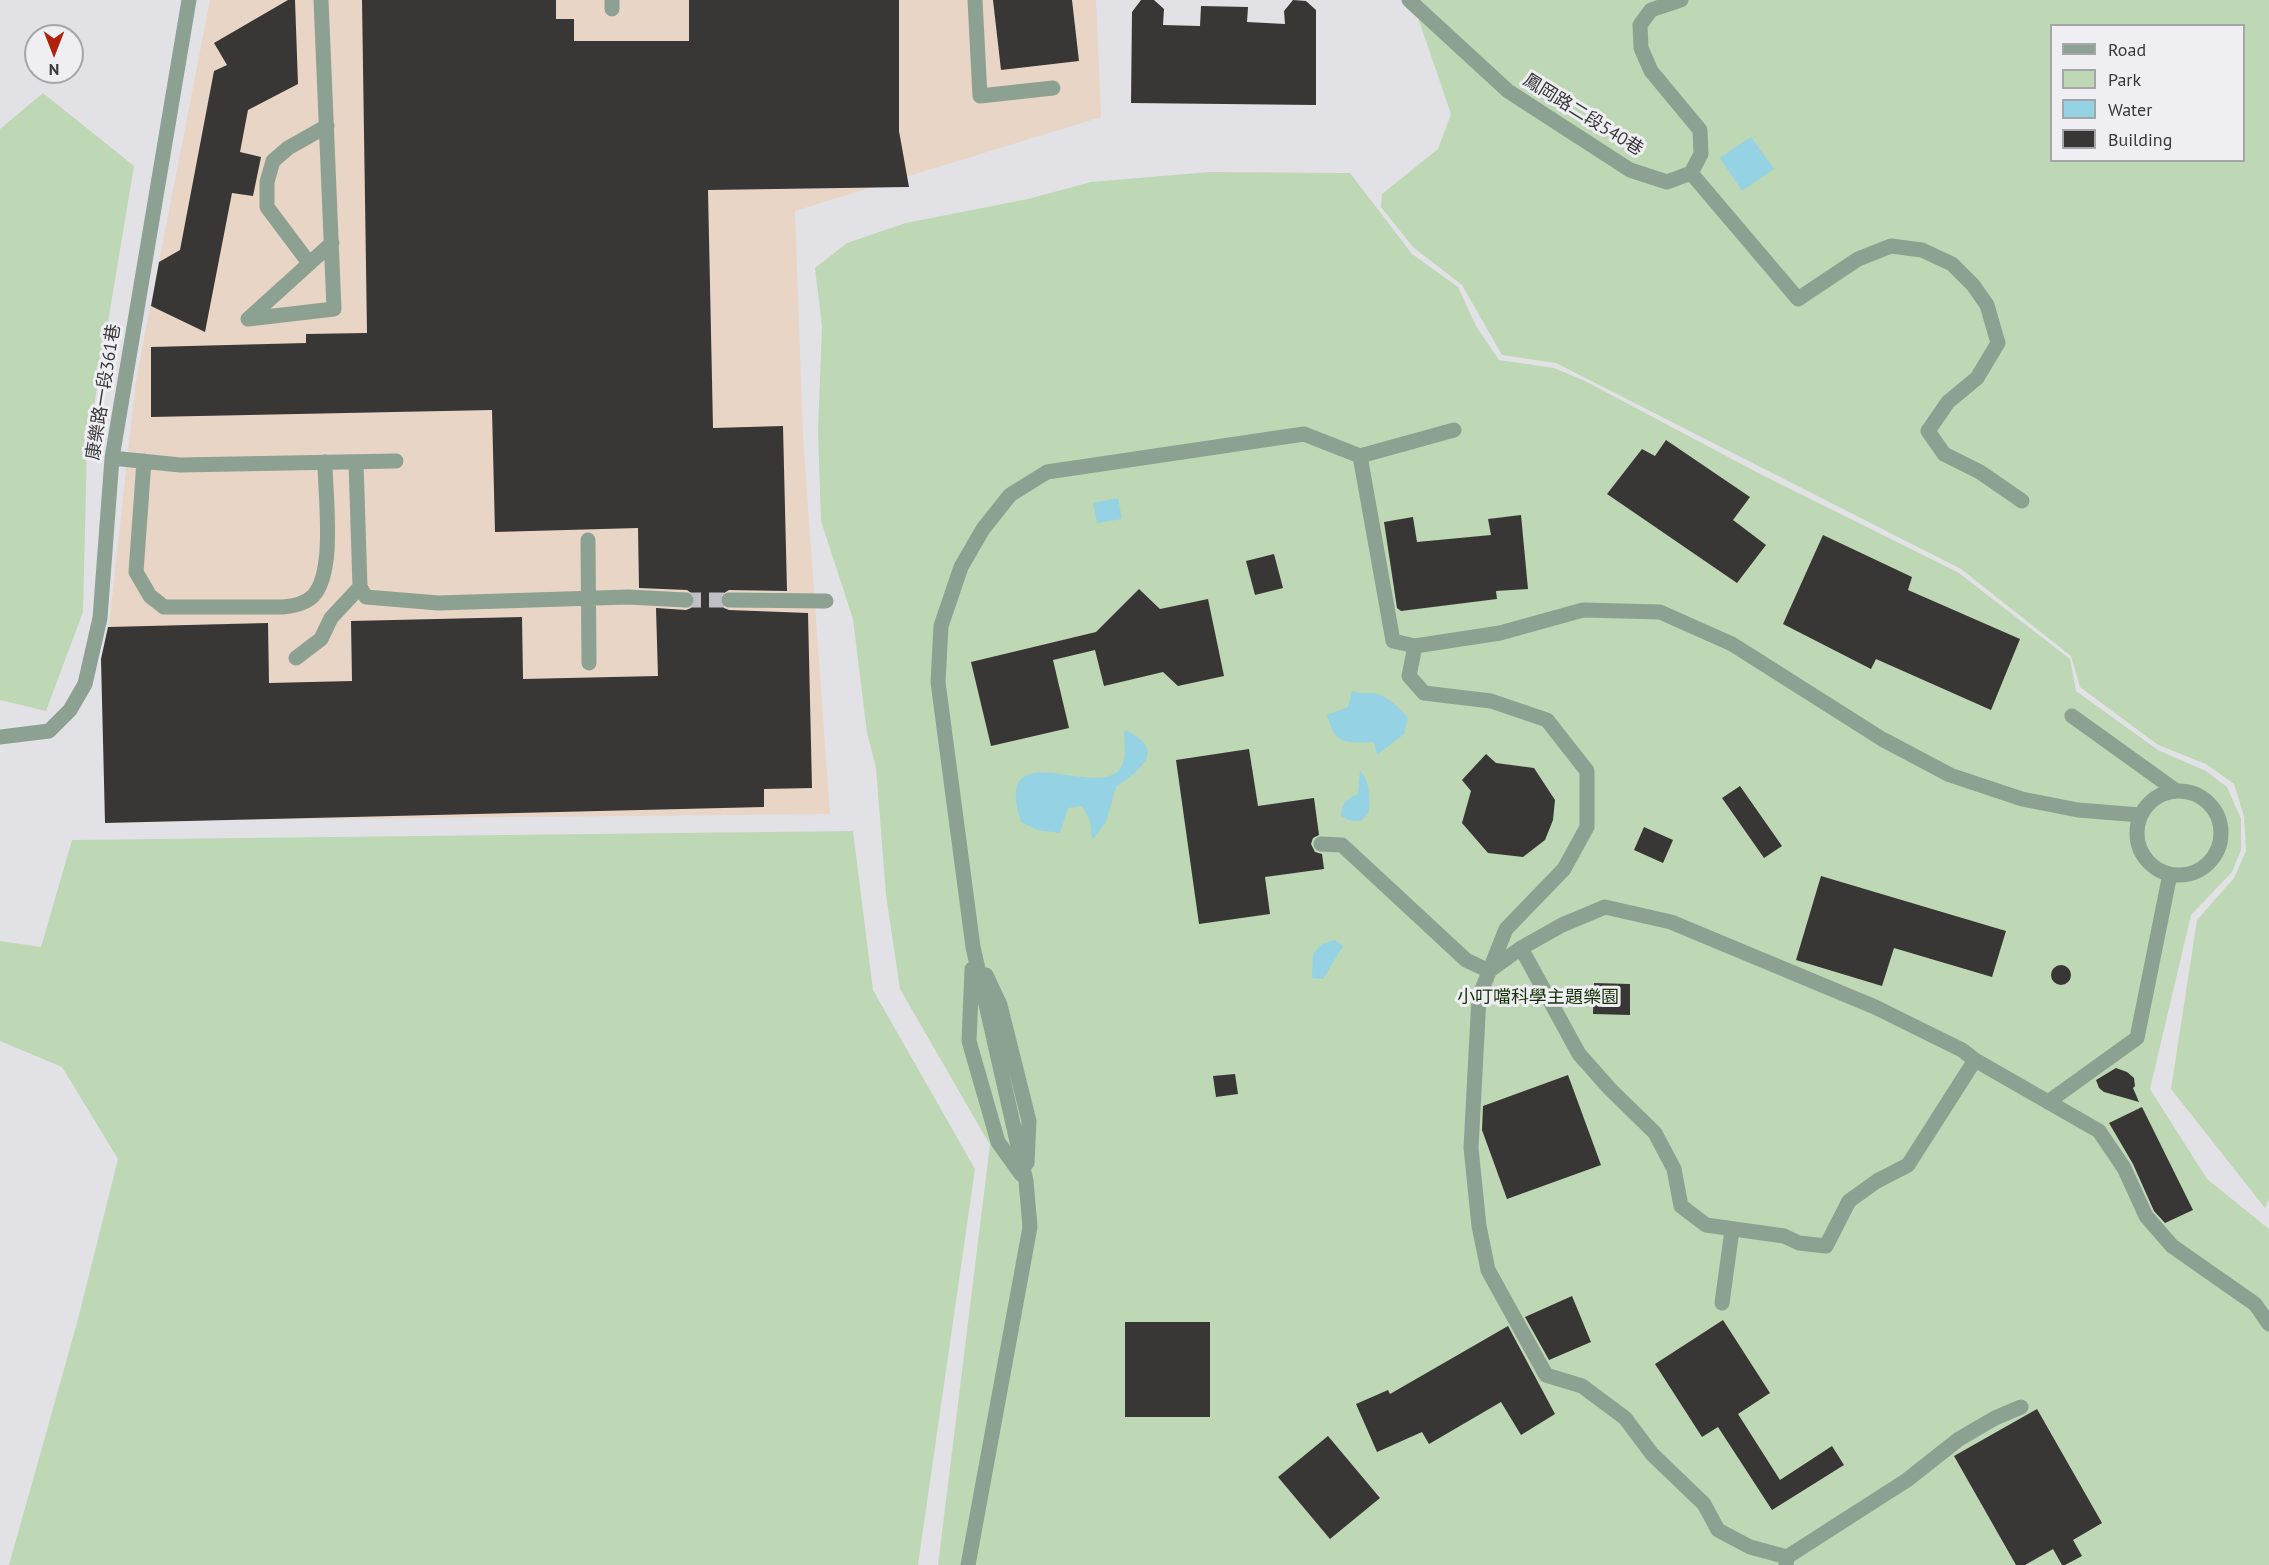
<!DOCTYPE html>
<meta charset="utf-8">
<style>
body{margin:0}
#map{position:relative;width:2269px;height:1565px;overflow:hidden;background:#e2e2e6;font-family:"PT Sans",sans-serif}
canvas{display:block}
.legend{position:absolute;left:2050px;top:24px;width:195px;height:138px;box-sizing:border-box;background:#efeff3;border:2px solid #a6a6a9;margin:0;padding:8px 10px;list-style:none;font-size:18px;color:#39393a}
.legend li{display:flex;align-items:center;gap:12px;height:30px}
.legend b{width:30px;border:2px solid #a6a6a9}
.north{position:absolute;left:24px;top:24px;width:60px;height:60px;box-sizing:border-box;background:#efeff3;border:2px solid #a6a6a9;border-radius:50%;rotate:180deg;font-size:16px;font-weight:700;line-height:24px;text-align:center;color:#39393a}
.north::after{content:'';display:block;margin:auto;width:21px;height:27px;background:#b0220a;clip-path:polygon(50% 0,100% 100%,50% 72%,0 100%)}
</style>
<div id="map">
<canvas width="2269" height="1565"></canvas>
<ul class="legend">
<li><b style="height:8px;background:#8da192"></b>Road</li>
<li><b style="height:16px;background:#bed7b5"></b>Park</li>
<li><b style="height:16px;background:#95d3e4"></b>Water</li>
<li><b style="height:16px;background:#393735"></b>Building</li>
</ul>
<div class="north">N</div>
</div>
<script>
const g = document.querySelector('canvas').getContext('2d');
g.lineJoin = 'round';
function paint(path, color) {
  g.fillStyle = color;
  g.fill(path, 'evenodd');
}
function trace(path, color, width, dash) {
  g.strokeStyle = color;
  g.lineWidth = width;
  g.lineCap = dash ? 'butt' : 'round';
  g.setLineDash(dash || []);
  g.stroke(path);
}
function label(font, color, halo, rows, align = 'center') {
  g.font = font + ' "PT Sans","Noto Sans TC",sans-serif';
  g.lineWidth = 6;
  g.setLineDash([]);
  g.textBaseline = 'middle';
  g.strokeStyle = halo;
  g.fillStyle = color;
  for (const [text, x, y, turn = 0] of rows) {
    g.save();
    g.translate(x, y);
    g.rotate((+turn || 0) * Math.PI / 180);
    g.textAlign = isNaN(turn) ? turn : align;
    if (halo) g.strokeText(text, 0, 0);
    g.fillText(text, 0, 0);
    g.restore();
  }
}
paint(new Path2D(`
 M210,0h886l5,117 -306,94 8,225 27,378 -719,7 -6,-160 31,-281z`), '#e8d5c5');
paint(new Path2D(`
 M1412,0h857v1199l-4,9 -94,-119 26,-169 37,-42 12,-27 -2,-35 -10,-32 -28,-20 -48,-19 -78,-58 -9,-31 -110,-87 -405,-206 -54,-8 -40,-70 -49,-38 -32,-40 1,-13 56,-45 13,-35zM2052,26h192v134h-192z
 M43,93l91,73 -47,282 -4,164 -37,99 -46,-11v-571z
 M1210,172l140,1 62,81 46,33 18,39 23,34 55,8 31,13 177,94 197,98 111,86 6,32 82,59 48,21 21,16 14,32v31l-9,22 -41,43 -41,174 57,90 62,50v336h-1331l52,-420 -90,-156 -14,-94 -10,-127 -9,-35 -14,-114 -32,-98 -3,-91 4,-104 -7,-58 32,-25 59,-20 122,-24 63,-17z
 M853,831l20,159 102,179 -57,396h-909l68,-242 41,-164 -56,-92 -62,-26v-100l41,6 31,-107z`), '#bed7b5');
paint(new Path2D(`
 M1751,137l23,32 -32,22 -22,-33z
 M1118,498l4,21 -25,4 -4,-20z
 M1352,691c8,3 11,2 19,2 15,0 28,15 37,25l-4,16 -27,21 -3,-13c-28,1 -39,3 -47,-27l21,-8z
 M1124,730c44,19 18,39 -8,57l-10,35 -14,18 -2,-19 -8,-15 -14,2 -8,25 -23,-3 -16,-8c-29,-91 73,-23 98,-52 9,-11 5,-28 5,-40z
 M1360,771c10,9 10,28 9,41l-8,9h-10l-10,-5c1,-13 5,-17 17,-22z
 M1335,940l8,6 -20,33 -11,-1 1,-24 9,-10z`), '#95d3e4');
paint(new Path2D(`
 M288,0h7l3,84 -50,26 -8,42 21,5 -8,39 -21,-3 -27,139 -54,-26 8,-44 21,-12 34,-179 13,-6 -13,-22z
 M362,0h194v19h18v22h115v-41h210v131l10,56 -201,3 5,238 70,-2 4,165 -58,-1 -8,5 -2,5 5,8 5,2 79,3 4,175 -48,1v18l-659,16 -4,-164 7,-32 160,-4 1,60 83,-2 -1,-60 171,-4 1,62 135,-3 -2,-68 30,2 5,-2 5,-7 -2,-6 -7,-5 -48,-2 -1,-60 -143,4 -3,-122 -341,7v-70l155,-4v-9l61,-1z
 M993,0h79l7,61 -78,9z
 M1141,0h13l10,9 -1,16 37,1 1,-20 47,1 -1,15 38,2 -1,-13 9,-11 13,1 10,9v95l-185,-2 1,-91z
 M1666,440l84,57 -17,23 33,25 -29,38 -130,-89 35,-45 13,7z
 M1521,515l7,74 -32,2 1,8 -96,12 -4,-3 -13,-86 29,-5 4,25 74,-7 -3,-16z
 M1823,535l89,42 -4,13 112,49 -29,71 -115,-51 -5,10 -88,-45z
 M1274,554l9,34 -28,7 -9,-34z
 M1139,589l21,20 48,-10 16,77 -46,10 -15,-14 -59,14 -9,-36 -42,10 16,68 -78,18 -20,-84 125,-30z
 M1249,749l9,57 56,-8 5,37 -6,3 -2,6 4,8 7,2 2,15 -59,8 5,37 -71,10 -23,-164z
 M1486,754l10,9 38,5 21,32 -2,20 -8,20 -22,17 -35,-4 -26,-30 9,-32 -9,-11z
 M1740,786l42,60 -18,12 -42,-60z
 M1644,827l29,13 -10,23 -29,-13z
 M1821,876l185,55 -14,46 -98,-29 -12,38 -86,-26z
 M2051 975a10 10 0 1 1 20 0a10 10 0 1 1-20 0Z
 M1594,983l36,1v31l-37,-1z
 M2116,1068l11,4 7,6 1,8 -2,2 6,14 -35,-10 -5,-4 -3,-8z
 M1235,1074l3,20 -22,3 -3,-21z
 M1568,1075l33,90 -94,34 -25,-69 1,-24z
 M2142,1107l51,103 -28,13 -11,-12 -21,-47 -24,-41z
 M1572,1296l19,46 -42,18 -24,-43z
 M1723,1320l47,73 -32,21 42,66 52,-34 12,19 -72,45 -54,-83 -16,10 -47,-73z
 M1125,1322h85v95h-85z
 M1508,1326l47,88 -34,21 -20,-33 -72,42 -7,-12 -45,20 -21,-48 32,-14 2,4z
 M2037,1409l65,114 -29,17 9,16 -17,9h-3l-9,-16 -28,16h-9l-62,-109z
 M1328,1436l52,62 -50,41 -52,-62z`), '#393735');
trace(new Path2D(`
 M686,600h43`), '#c0c0c4', 15, [15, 8]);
trace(new Path2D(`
 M612,0v9
 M975,0l5,96 73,-8
 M1409,0l99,91 122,79 37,12 24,-9 10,-19 -1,-24 -49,-59 -10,-23 -1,-23 11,-15 30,-10
 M1691,173l107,126 60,-40 33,-13 31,4 30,14 21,21 14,20 11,38 -21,35 -29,24 -20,29 16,23 36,18 42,29
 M309,263l-42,-56v-25l6,-21 15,-13 39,-22
 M248,319l86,-10 -13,-309
 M248,319l84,-76
 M1360,456l33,185 22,5 85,-13 83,-23 77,2 72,32 150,95 68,36 72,24 56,11 62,5
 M112,458l68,7 216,-4
 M144,461l-8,111 14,24 14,11h119c11,-1 22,-3 30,-11 23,-24 12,-101 12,-134
 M356,462l4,125 6,10 72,6 190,-6 58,3
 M588,540l1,123
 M729,600l97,1
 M1415,646l-6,30 15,17 67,8 56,19 40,51v56l-23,42 -58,60 -27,68 -8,151 8,78 9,44 58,105 36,11 43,32 27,36 52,50 14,26 32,17 37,10
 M296,658l25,-19 10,-21 29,-31
 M2072,716l103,74
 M0,737l49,-6 21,-21 15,-26 15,-66 12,-160 77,-458
 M2137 833a42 42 0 1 1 84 0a42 42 0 1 1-84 0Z
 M1321,844l21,1 124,115 23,11 32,-23 41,-23 43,-18 66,15 204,85 87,43 13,10 124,71 25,37 22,48 26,30 83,58 14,20
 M1521,948l58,106 31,35 45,44 19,36 7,37 25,19 78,11 15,7 27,3 23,-45 28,-20 31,-16 67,-105
 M972,969l-3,72 29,101 23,32
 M986,975l14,30 29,116 -2,42
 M2048,1102l89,-64 33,-164
 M1722,1303l10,-73
 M968,1565l62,-338 -4,-46 -53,-234 -35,-265 3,-56 20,-59 22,-38 27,-34 37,-23 257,-38 56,22 94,-26
 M1786,1565l1,-8 120,-77 52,-41 36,-21 26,-11`), '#8da192', 15);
label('18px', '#39393a', '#efeff3', [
 ["鳳岡路二段540巷",1583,115,32],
 ["康樂路一段361巷",104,392,-81]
]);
label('18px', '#153206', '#efeff3', [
 ["小叮噹科學主題樂園",1538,998]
]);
</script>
